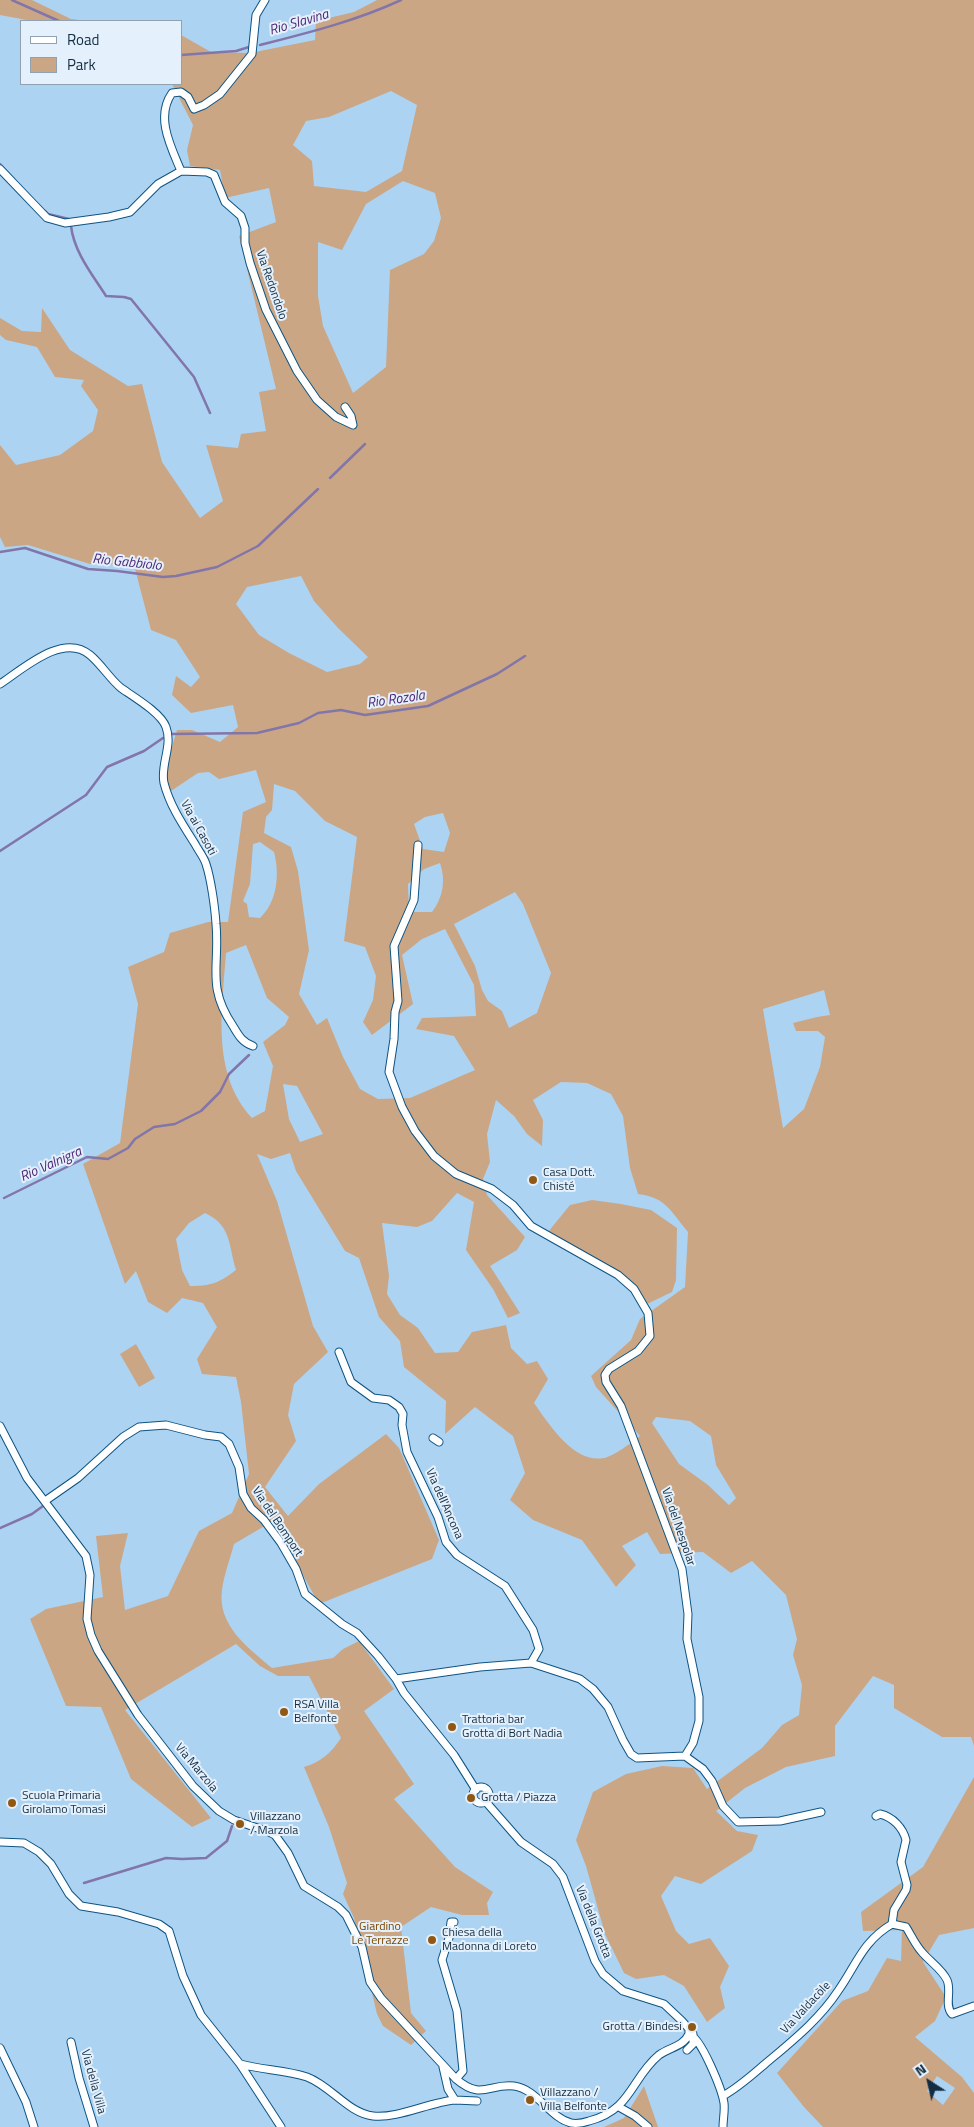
<!DOCTYPE html>
<meta charset="utf-8">
<style>
body{margin:0}
#map{position:relative;width:974px;height:2127px;overflow:hidden;background:#add3f3;font-family:"Titillium Web",sans-serif}
canvas{display:block}
.legend{position:absolute;left:20px;top:20px;width:162px;height:65px;box-sizing:border-box;background:#e4f0fc;border:1px solid #90a2b2;margin:0;padding:6px 9px;list-style:none;font-size:15px;color:#132e43}
.legend li{display:flex;align-items:center;gap:10px;height:25px}
.legend b{width:25px;border:1px solid #90a2b2}
.north{position:absolute;left:904px;top:2057px;width:50px;height:50px;-webkit-text-stroke:4px #e4f0fc;paint-order:stroke;rotate:325deg;font-size:14px;font-weight:700;line-height:20px;text-align:center;color:#132e43}
.north::after{content:'';display:block;margin:auto;width:18px;height:22px;background:#132e43;clip-path:polygon(50% 0,100% 100%,50% 72%,0 100%)}
</style>
<div id="map">
<canvas width="974" height="2127"></canvas>
<ul class="legend">
<li><b style="height:6px;background:#fff"></b>Road</li>
<li><b style="height:14px;background:#cba684"></b>Park</li>
</ul>
<div class="north">N</div>
</div>
<script>
const g = document.querySelector('canvas').getContext('2d');
g.lineJoin = 'round';
function paint(path, color) {
  g.fillStyle = color;
  g.fill(path, 'evenodd');
}
function trace(path, color, width, dash) {
  g.strokeStyle = color;
  g.lineWidth = width;
  g.lineCap = dash ? 'butt' : 'round';
  g.setLineDash(dash || []);
  g.stroke(path);
}
function label(font, color, halo, rows, align = 'center') {
  g.font = font + ' "Titillium Web",sans-serif';
  g.lineWidth = 4;
  g.setLineDash([]);
  g.textBaseline = 'middle';
  g.strokeStyle = halo;
  g.fillStyle = color;
  for (const [text, x, y, turn = 0] of rows) {
    g.save();
    g.translate(x, y);
    g.rotate((+turn || 0) * Math.PI / 180);
    g.textAlign = isNaN(turn) ? turn : align;
    if (halo) g.strokeText(text, 0, 0);
    g.fillText(text, 0, 0);
    g.restore();
  }
}
paint(new Path2D(`
 M0,0h32l39,19 16,2h-55l-32,-6z
 M377,0h597v1746l-3,-9h-29l-48,-29v-23l-21,-9 -38,50v30l-49,11 -41,21 -29,23 21,20 21,4 -6,16 -51,33 -26,-8 -14,20 15,35 13,13 21,-6 19,28 -9,21 5,21 -18,14 -23,-36 -20,-11 -28,4 -12,-6 -19,-39 -19,-68 -10,-26 17,-48 33,-18 36,-8 31,2 14,21 55,-41 20,-23 17,-10 3,-30 -9,-30 4,-16 -11,-44 -34,-34 -21,12 -28,-21 -43,2 -13,-22 -25,14 14,19 -20,22 -34,-47 -49,-20 -23,-20 15,-27 -12,-37 -38,-29 -30,27 1,-33 -42,-34 -4,-26 -21,-24 -20,-59 -14,-7 -49,-80 -6,-18 -19,6 -14,-5 20,47 36,125 15,26 -34,32 -6,31 8,26 -31,46 23,29 31,-32 67,-50 13,14 40,92 -7,19 -113,45 -46,-83 -39,23c-4,15 -10,31 -12,46 -5,35 26,58 50,78l61,-10 10,-9 16,-8 35,48 -30,22 50,73 -20,15 61,68 38,25 -6,11 2,12h-27l-31,-8 -30,20 10,86 15,18 -15,14 -28,-19 -6,-12 -23,-96 -11,-24 4,-11 -18,-56 -25,-60c17,-5 27,-14 37,-29l-32,-62h-31l-18,-10 -24,-22 -111,66 86,108 -19,9 -61,-48 -30,-72 -35,-1 -36,-87 16,-10 57,-12 -7,-61 32,-3 -8,33 5,44 43,-14 31,-65 33,-18 17,-39 -8,-72 -5,-25 -34,-3 -5,-15 20,-32 -14,-24 -21,-5 -15,15 -19,-11 -12,-31 -11,13 -42,-120 37,-21 18,-139 -10,-37 36,-15 6,-19 38,-11h20l15,-110 23,-10 -10,-32 -37,9 -10,-7 -11,1 -30,20 -6,-13 15,-50h15l28,12 18,-15 -5,-22 -42,8 -19,-18 4,-19 15,11 9,-10 -24,-37 -25,-10 -17,-65 -44,-1 -62,-19 -23,2 -5,-10v-92l16,20 44,-10 33,-24 5,-21 -17,-24 3,-6 -29,-3 -18,-30 -31,-7 -6,-5v-17l22,13 19,1 1,-24 28,42 58,36 14,-2 20,78 38,56 23,-17 -17,-56 32,3 3,-14 25,-3 -7,-39 17,-3 -37,-153 37,-14 -7,-34 -44,10 -5,-28 -30,-4 -3,-16 6,-25 -21,-41h9v-49l30,17 39,1 65,-13 1,-19 38,-9zM391,91l26,14 -15,66 -36,21 -52,-6 -2,-25 -19,-16 13,-24 23,-4zM403,181l32,12 6,25 -7,23 -10,13 -34,16 -4,97 -33,26 -30,-67 -5,-30v-54l24,8 24,-46zM301,576l13,25 24,27 30,29 -8,7 -33,8 -38,-19 -30,-18 -23,-31 11,-17zM274,784l21,7 30,30 32,16 -13,104 21,6 11,29 -3,24 -10,22 9,13 41,-31 -11,-49 20,-16 23,-10 29,56 2,31 -54,2 -6,11 38,7 21,34 -65,28 -32,1 -18,-10 -17,-32 -16,-39 -10,7 -18,-31 10,-44 -11,-79 -7,-24 -27,-14 2,-16 6,-7zM443,813l7,20 -6,19 -21,-3 -9,-25 11,-7zM260,842l14,10c6,23 3,50 -14,66l-11,-1 -2,-13 -4,-3 7,-17 3,-40zM440,863c6,17 3,35 -8,49h-23l-1,-28 16,-15zM515,892l8,12 28,69 -14,40 -28,15 -7,-17 -14,-10 -6,-11 -7,-24 -21,-42zM246,945l21,53 22,19 -4,8 -22,17 10,24 -8,45 -13,7c-41,-45 -30,-108 -26,-165zM824,990l6,25 -13,2 -24,6 3,8h22l7,6 -5,30 -16,42 -21,19 -20,-119zM561,1082l26,1 24,11 12,22 7,52 8,26c28,3 33,18 50,38l-3,55 -45,32 -9,21 -40,36 5,11 44,49c-7,6 -28,21 -36,22 -30,6 -55,-34 -70,-55l14,-24 -11,-18 -10,3 -16,-16 -5,-23 -34,7 -14,20 -23,1 -17,-25 -18,-13 -13,-21 2,-18 -7,-53 35,4 15,-6 25,-28 17,9 -8,48 27,39 15,29 12,-5 -30,-47 27,-16 8,-13 -38,-42 -4,-16 7,-17 -3,-28 9,-34 18,16 13,18 15,12 1,-26 -10,-20zM283,1084l14,2 26,48 -23,8 -11,-23zM205,1213c27,13 23,31 31,57 -17,13 -25,16 -46,16l-8,-16 -6,-31 13,-16zM656,1417l34,4 21,15 5,29 20,33 -7,7 -21,-20 -29,-21 -27,-41z
 M592,1200l29,4 30,6 26,18 -1,52 -4,12 -25,12 -12,-18 -87,-54 22,-27z
 M136,1344l19,34 -16,9 -19,-33z
 M974,1777v151l-35,7 -16,27 23,35 -11,24 -20,16 47,40 12,16v34h-151l-19,-20 -27,-34 65,-72 26,-10 19,-33 14,3 1,-31 -39,1 -2,-19 62,-45zM937,2076l18,12 -12,17 -16,-14z
 M644,2086l14,41h-54l20,-9z`), '#cba684');
trace(new Path2D(`
 M12,0l47,21
 M260,45c47,-12 96,-24 141,-45
 M181,55l55,-4 13,-4
 M0,164l15,16
 M45,211l3,3 21,5
 M71,226c3,26 21,48 35,70l18,1 7,2 63,78 16,36
 M330,478l35,-34
 M0,552l25,-4 63,21 29,2 46,6 13,-1 41,-9 41,-21 60,-57
 M171,734l86,-1 42,-10 19,-10 23,-3 24,5 63,-9 69,-32 28,-18
 M0,851l86,-56 21,-28 37,-16 19,-13
 M4,1198l83,-41 21,2 20,-11 7,-9 19,-12 21,-3 26,-13 19,-19 9,-18 20,-19
 M0,1528l32,-14 11,-8
 M84,1883l82,-25 16,1 24,-1 21,-17 5,-15`), '#8275a9', 2.5);
const street = new Path2D(`
 M0,169l47,49 18,5 44,-6 21,-5 28,-28 23,-13c-10,-24 -26,-54 -9,-78l9,-1 7,5 6,12 10,-4 16,-11 32,-40 4,-39 9,-15
 M181,171l26,1 7,3 11,27 16,14 4,12v15l5,20 16,47 31,61 20,29 19,17 17,8 -2,-9 -6,-9
 M0,684c23,-15 63,-52 90,-29 12,10 19,23 31,33 13,9 40,25 45,39 7,19 -6,38 -2,56 6,23 19,42 31,61 3,6 9,13 11,20 5,15 9,44 10,60 4,42 -10,62 17,102 6,10 9,16 20,20
 M339,1352l12,30 22,16 16,2 10,7 4,7 -1,11 5,27 31,65 8,25 11,13 48,31 28,44 6,19 -8,14
 M0,1426l27,52 59,78 4,19 -3,44 4,16 7,16 40,64 55,71 26,25 15,9 35,12 6,3 13,18 16,33 34,21 8,8 16,32 8,35 11,16 75,81c26,22 33,4 58,7 23,3 36,32 57,37 6,1 12,0 18,-2 43,-11 42,-43 70,-66 11,-8 24,-8 30,-21
 M433,1438l6,4
 M45,1501l33,-23 45,-41 16,-10 27,-2 39,10 16,2 8,7 10,23 4,27 8,14 13,12 17,23 15,26 9,25 37,30 15,9 21,23 18,23 8,14 50,62 22,35
 M396,1679l84,-12 51,-4 49,16 13,10 15,18 15,33 8,14 6,4 48,-2 8,-13 6,-22v-24l-12,-58 1,-25 -6,-45 -61,-163 -15,-24 -1,-7 4,-6 29,-18 12,-15 -2,-23 -14,-24 -16,-14 -87,-49 -18,-21 -21,-16 -36,-15 -22,-18 -19,-25 -13,-24 -13,-35 5,-33 1,-27 3,-11 -4,-55 20,-46 4,-55
 M685,1756l18,13 9,12 11,25 15,16 42,-1 41,-9
 M473 1795a8 8 0 1 1 16 0a8 8 0 1 1-16 0Z
 M486,1802l35,40 32,22 10,13 32,84 8,13 20,17 41,13 18,17 7,8v5
 M0,1842l24,1 15,9 12,12 18,30 12,12 37,6 41,12 10,7 14,45 18,39 39,49 41,63
 M454,1922h-3l-2,16 -7,22 15,51 6,60 -7,8
 M892,1924l14,3c5,8 9,17 15,24 8,10 21,18 26,29 5,11 -3,25 5,34l22,-8
 M689,2034c12,3 33,56 35,69 1,8 -1,16 -1,24
 M71,2042l8,36 15,49
 M0,2048l26,54 8,25
 M687,2050l6,-6v-10
 M240,2064c22,6 46,6 67,13 24,9 41,36 66,39 24,3 57,-14 82,-16l-7,-11 -5,-22
 M723,2096c16,-9 28,-20 42,-32 26,-22 54,-44 73,-73 19,-27 24,-49 54,-67l2,-14 12,-20 1,-5 -6,-23 5,-22c-3,-12 -13,-23 -26,-26l-4,2
 M455,2100l22,1
 M619,2107l16,9 13,11`);
trace(street, '#0d5483', 9);
trace(street, '#fff', 7);
for (const [x, y, r, color] of [
 [533,1180,5,"#915813"],
 [284,1712,5,"#915813"],
 [452,1727,5,"#915813"],
 [471,1798,5,"#915813"],
 [12,1803,5,"#915813"],
 [240,1824,5,"#915813"],
 [432,1940,5,"#915813"],
 [692,2027,5,"#915813"],
 [530,2100,5,"#915813"]
]) {
  const dot = new Path2D();
  dot.arc(x, y, r, 0, 2 * Math.PI);
  g.fillStyle = color;
  g.fill(dot);
  trace(dot, '#e4f0fc', 2);
}
label('12px', '#132e43', '#e4f0fc', [
 ["Via Redondolo",271,285,71],
 ["Via ai Casoti",198,828,61],
 ["Via dell'Ancona",444,1504,66],
 ["Via del Bomport",277,1522,56],
 ["Via del Nespolar",678,1527,71],
 ["Via Marzola",196,1768,50],
 ["Via della Grotta",593,1922,68],
 ["Via Valdacòle",806,2008,-47],
 ["Via della Villa",93,2082,75]
]);
label('12px', '#132e43', '#e4f0fc', [
 ["Casa Dott.",543,1173],
 ["Chisté",543,1187],
 ["RSA Villa",294,1705],
 ["Belfonte",294,1719],
 ["Trattoria bar",462,1720],
 ["Grotta di Bort Nadia",462,1734],
 ["Scuola Primaria",22,1796],
 ["Girolamo Tomasi",22,1810],
 ["Grotta / Piazza",481,1798],
 ["Villazzano",250,1817],
 ["/ Marzola",250,1831],
 ["Chiesa della",442,1933],
 ["Madonna di Loreto",442,1947],
 ["Grotta / Bindesi",682,2027,"right"],
 ["Villazzano /",540,2093],
 ["Villa Belfonte",540,2107]
], 'left');
label('12px', '#7b4700', '#e4f0fc', [
 ["Giardino",380,1927],
 ["Le Terrazze",380,1941]
]);
label('italic 14px', '#4e2774', '#e4f0fc', [
 ["Rio Slavina",299,23,-16],
 ["Rio Gabbiolo",127,563,6],
 ["Rio Rozola",396,700,-8],
 ["Rio Valnigra",51,1165,-24]
]);
</script>
